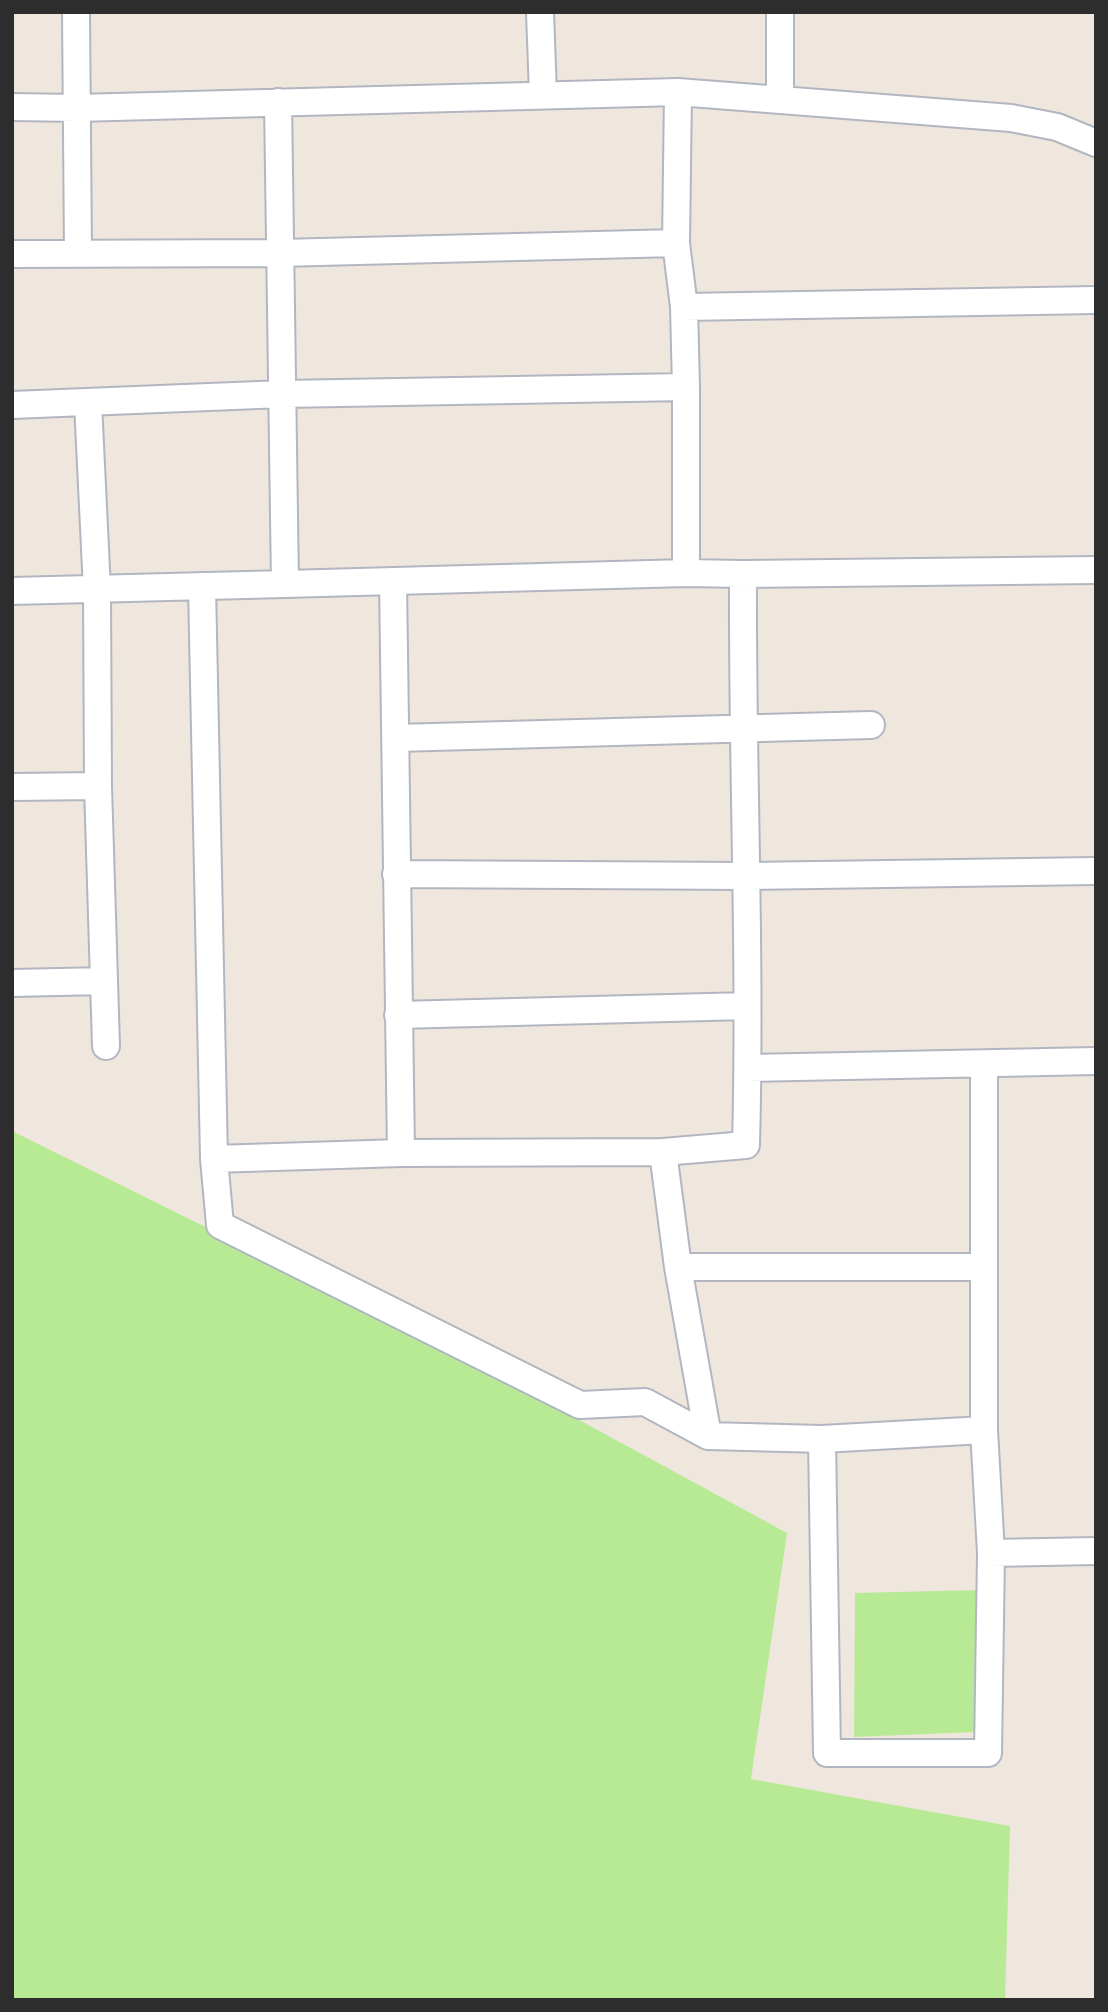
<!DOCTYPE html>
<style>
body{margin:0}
#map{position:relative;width:1108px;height:2012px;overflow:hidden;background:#efe7de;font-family:Arial,sans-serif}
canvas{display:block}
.frame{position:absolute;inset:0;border:14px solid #2d2d2d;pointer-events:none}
</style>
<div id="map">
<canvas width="1108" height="2012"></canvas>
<div class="frame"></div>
</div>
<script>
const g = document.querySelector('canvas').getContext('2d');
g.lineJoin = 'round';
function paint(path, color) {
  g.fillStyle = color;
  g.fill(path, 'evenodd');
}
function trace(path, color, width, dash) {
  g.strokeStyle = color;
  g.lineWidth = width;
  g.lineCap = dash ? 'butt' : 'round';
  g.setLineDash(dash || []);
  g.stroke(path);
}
paint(new Path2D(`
 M12,1131l409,203 366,199 -36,246 259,47 -5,174h-993z
 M978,1590l-2,142 -122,5 1,-144z`), '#b8ea96');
const minor = new Path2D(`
 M76,12l2,241
 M540,12l3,83
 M780,12v86
 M12,107l65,1 601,-16 333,26 46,9 39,16
 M12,254l268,-1 396,-10
 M684,307l412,-7
 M88,403l9,187 1,196 8,260
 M12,405l271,-11 403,-7
 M743,574l353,-4
 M393,581l8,572
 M285,584l401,-11
 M202,586l12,573 6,66 360,180 65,-3 63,34 114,3 5,314h161l3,-200 105,-2
 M12,591l273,-7 -7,-482
 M396,738l475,-13
 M12,787l86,-1
 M396,874l351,2 349,-5
 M12,983l92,-2
 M398,1015l349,-9
 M984,1064v366l7,123
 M748,1068l348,-7
 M663,1152l15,115 30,169
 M214,1159l187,-6 262,-1 83,-7c5,-190 -4,-380 -3,-571l-57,-1v-186l-2,-80 -8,-64 2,-151
 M678,1267h305
 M822,1439l162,-9`);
trace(minor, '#b2b6c1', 30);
trace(minor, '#fff', 26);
</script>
